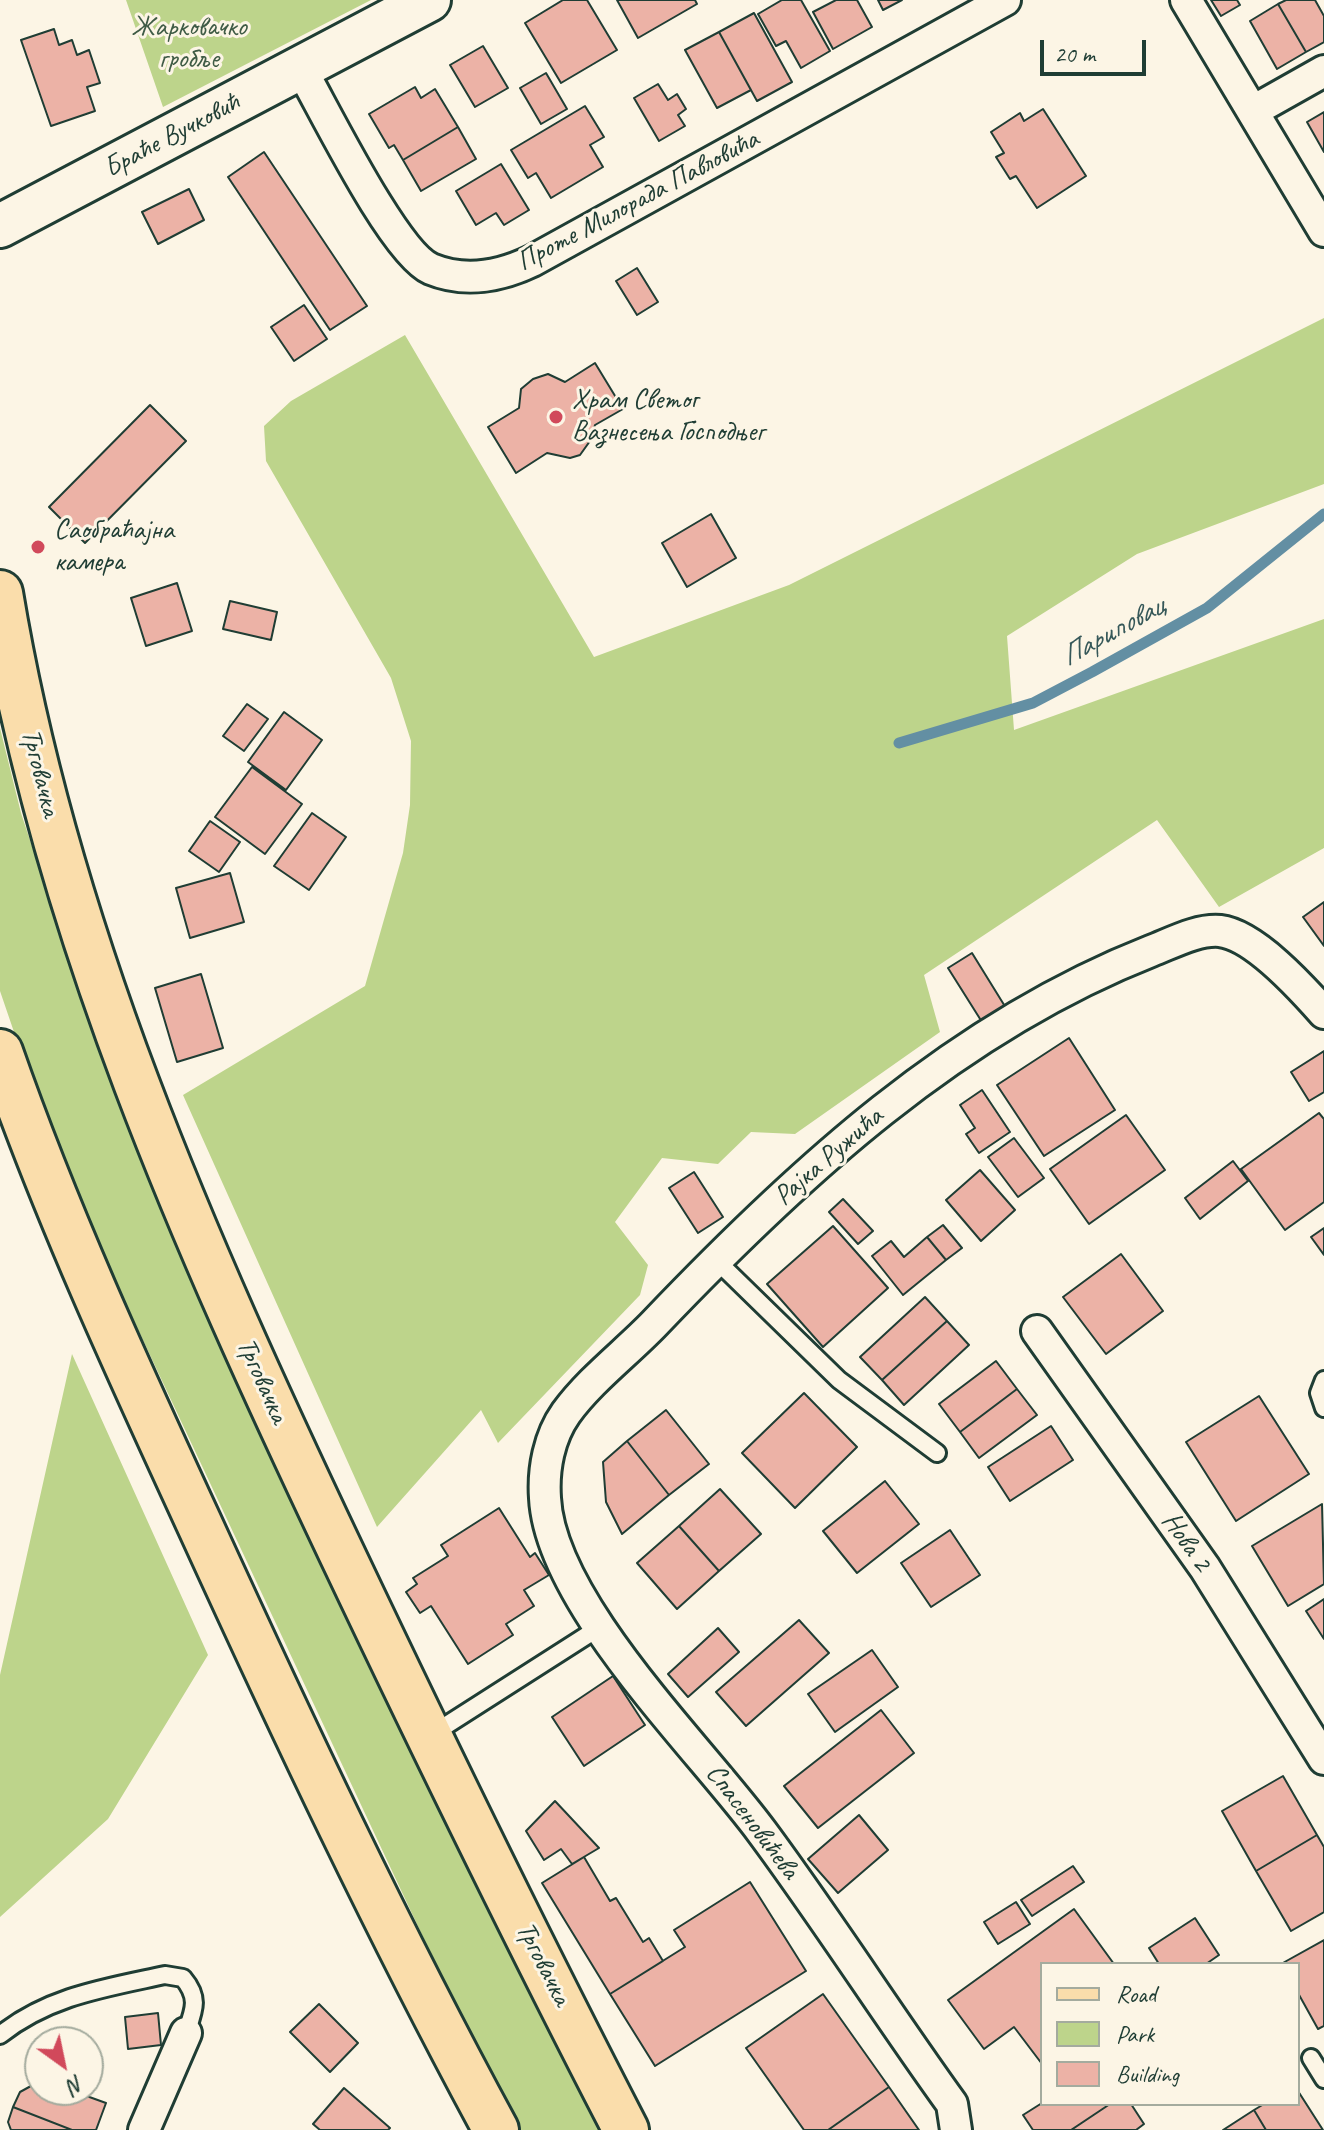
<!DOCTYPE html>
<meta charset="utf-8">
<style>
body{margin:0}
#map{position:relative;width:1324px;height:2130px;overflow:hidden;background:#fcf5e5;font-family:Caveat,sans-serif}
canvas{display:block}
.legend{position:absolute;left:1040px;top:1962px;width:260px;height:144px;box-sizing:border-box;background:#fcf5e5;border:2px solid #a4ab9e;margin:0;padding:10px 14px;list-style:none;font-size:24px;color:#1f3d34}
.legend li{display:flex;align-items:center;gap:16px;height:40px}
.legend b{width:40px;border:2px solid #a4ab9e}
.north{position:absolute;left:24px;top:2026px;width:80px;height:80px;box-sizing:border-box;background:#fcf5e5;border:2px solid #a4ab9e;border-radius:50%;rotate:147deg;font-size:22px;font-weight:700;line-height:32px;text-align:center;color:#1f3d34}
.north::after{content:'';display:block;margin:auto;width:28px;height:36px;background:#d1495b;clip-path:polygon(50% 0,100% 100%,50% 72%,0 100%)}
.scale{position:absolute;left:1040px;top:40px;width:106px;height:36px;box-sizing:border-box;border:4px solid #1f3d34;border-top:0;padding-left:10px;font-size:24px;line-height:28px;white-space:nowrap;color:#1f3d34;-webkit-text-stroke:6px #fcf5e5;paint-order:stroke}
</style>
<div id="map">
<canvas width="1324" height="2130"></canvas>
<ul class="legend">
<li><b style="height:10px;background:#faddab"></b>Road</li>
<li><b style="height:22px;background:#bdd48b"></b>Park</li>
<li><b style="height:22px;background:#ecb2a6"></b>Building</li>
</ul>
<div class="north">N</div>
<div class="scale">20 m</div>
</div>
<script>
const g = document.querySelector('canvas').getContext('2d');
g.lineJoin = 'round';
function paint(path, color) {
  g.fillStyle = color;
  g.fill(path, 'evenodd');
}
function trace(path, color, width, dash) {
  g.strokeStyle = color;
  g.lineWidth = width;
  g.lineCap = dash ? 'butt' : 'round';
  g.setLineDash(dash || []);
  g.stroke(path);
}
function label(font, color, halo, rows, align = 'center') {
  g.font = font + ' Caveat,sans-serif';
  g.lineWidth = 6;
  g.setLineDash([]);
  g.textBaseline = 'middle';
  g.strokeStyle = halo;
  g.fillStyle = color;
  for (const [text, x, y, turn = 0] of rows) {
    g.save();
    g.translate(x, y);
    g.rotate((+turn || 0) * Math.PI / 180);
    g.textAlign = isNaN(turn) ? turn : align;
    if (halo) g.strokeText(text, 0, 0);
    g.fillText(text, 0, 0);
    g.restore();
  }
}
paint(new Path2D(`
 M126,0h245l-208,107z
 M1324,318v166l-187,70 -130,82 7,94 310,-111v229l-105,59 -62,-87 -233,155 16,57 -145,102 -44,-2 -33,32 -56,-6 -47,64 33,43 -8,30 -142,148 -17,-33 -104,117 -194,-432 182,-109 38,-133 7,-48 1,-64 -20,-63 -125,-217 -2,-35 27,-25 114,-66 189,322 195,-72z
 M0,728l21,85 55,166 86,228 331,708 106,215h-79l-36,-63 -388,-827 -54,-126 -42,-123z
 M72,1354l136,301 -100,164 -108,98v-242z`), '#bdd48b');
trace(new Path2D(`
 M899,743l134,-40 59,-31 115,-64 117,-94`), '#638fa3', 11);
const building = new Path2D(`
 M563,0h24l30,50 -56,33 -36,-60z
 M617,0h78l2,4 -59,34z
 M782,0h19l29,51 -29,17 -15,-27 -10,5 -18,-32z
 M836,0h21l15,27 -39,22 -20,-37z
 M878,0h24l-19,10z
 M1211,0h26l3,5 -19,11z
 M1286,0h29l9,16v26l-18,10 -28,-48z
 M1278,4l28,48 -29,17 -27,-48z
 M754,13l38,69 -35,19 -38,-69z
 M54,29l5,16 13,-5 5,15 12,-5 11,33 -13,4 8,24 -44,15 -30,-86z
 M719,32l32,58 -34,18 -32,-58z
 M483,46l25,42 -33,19 -25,-42z
 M546,73l21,36 -26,15 -21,-36z
 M658,84l10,16 9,-6 9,15 -8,6 7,11 -26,15 -25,-43z
 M415,87l6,11 14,-9 23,38 -55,33 -9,-15 -5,3 -20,-34z
 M585,106l19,31 -14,8 13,22 -52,31 -15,-25 -8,5 -17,-28z
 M1043,109l43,67 -49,32 -21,-32 -6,3 -14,-22 8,-4 -13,-21 29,-19 4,8z
 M1324,112v40l-17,-30z
 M458,127l18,32 -55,32 -18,-31z
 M264,152l103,154 -37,24 -102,-153z
 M501,164l28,46 -25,15 -8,-12 -20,12 -20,-34z
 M189,189l15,31 -46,24 -16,-32z
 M637,268l21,34 -21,13 -21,-34z
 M304,305l23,34 -33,22 -23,-34z
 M595,363l28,46 -28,16 -5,16 -10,14 -10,3 -23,-5 -31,20 -28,-46 31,-19 2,-19 12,-10 15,-5 17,8z
 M150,405l36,36 -101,102 -36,-36z
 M711,514l25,44 -49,29 -25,-44z
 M177,583l15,48 -46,15 -15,-48z
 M230,601l47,11 -6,28 -48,-11z
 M247,704l21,15 -24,32 -21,-15z
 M284,712l38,28 -36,50 -38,-28z
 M252,767l50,37 -37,50 -50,-37z
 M312,813l34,24 -37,53 -35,-24z
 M210,821l30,21 -21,30 -30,-21z
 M230,873l14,49 -54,16 -14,-50z
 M1324,902v44l-21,-29z
 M972,953l34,55 -24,14 -34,-54z
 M201,974l22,74 -46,14 -22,-74z
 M1069,1038l46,72 -71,46 -47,-71z
 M1324,1051v41l-15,9 -18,-29z
 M982,1090l28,42 -31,21 -13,-19 9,-6 -15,-23z
 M1319,1113l5,6v83l-39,28 -44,-61z
 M1126,1115l39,55 -76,54 -39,-55z
 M1014,1138l30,40 -26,19 -30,-40z
 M1233,1161l15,20 -48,38 -15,-21z
 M980,1170l35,40 -34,31 -35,-41z
 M694,1172l29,45 -25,16 -29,-45z
 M843,1199l30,32 -15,13 -29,-32z
 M943,1225l19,23 -16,12 -19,-23z
 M833,1226l55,62 -65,59 -56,-63z
 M1324,1228v27l-13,-18z
 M927,1237l19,23 -43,35 -31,-39 19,-15 13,16z
 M1121,1254l42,57 -57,43 -43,-57z
 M925,1297l22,24 -65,59 -22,-23z
 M947,1321l22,24 -65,60 -22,-25z
 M996,1361l21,28 -57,43 -21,-28z
 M1017,1389l20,26 -58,43 -19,-26z
 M804,1393l53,54 -62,61 -53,-55z
 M1259,1396l50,78 -73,47 -50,-79z
 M666,1410l43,54 -40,31 -42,-54z
 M1051,1426l22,34 -63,41 -22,-34z
 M627,1441l42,54 -47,39 -16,-32 -3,-40z
 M885,1481l34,43 -62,49 -34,-42z
 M720,1489l41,45 -42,37 -40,-45z
 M1322,1504l2,80 -36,22 -36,-60z
 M499,1508l31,49 5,-4 14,22 -25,15 10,16 -28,18 7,11 -45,29 -37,-58 -11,7 -14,-21 11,-8 -4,-6 35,-22 -7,-11z
 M679,1526l40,45 -42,38 -40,-46z
 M950,1530l30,45 -49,32 -30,-44z
 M1324,1599v40l-18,-28z
 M799,1620l30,33 -83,73 -30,-34z
 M718,1628l21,24 -51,45 -20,-23z
 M872,1650l26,37 -63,45 -27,-38z
 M613,1676l32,49 -61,41 -32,-49z
 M881,1710l33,43 -96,75 -34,-42z
 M1283,1776l34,59 -61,36 -34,-60z
 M555,1801l44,47 -27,16 -11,-15 -17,11 -18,-29z
 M859,1815l29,35 -50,43 -30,-34z
 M1317,1835l7,12v65l-33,19 -35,-60z
 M584,1857l26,44 6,-3 27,44 6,-4 14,23 -53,33 -68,-111z
 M1073,1866l11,16 -52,34 -11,-16z
 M750,1882l56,89 -151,95 -45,-72 75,-47 -11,-17z
 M1016,1902l14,22 -32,20 -14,-22z
 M1074,1909l40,55h-72v100l-28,-37 -30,22 -36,-49z
 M1195,1918l24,37 -13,9h-47l-10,-16z
 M1324,1940v86l-6,3 -20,-36v-29h-17z
 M823,1994l66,93 -61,43h-24l-58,-82z
 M319,2004l39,39 -28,29 -40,-40z
 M158,2013l3,32 -33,4 -3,-32z
 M40,2081v9h30l36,13 -10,27h-24l-59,-23 7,-15z
 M889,2087l30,43h-91z
 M344,2088l46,40 -2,2h-68l-7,-6z
 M1298,2091l25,39h-57l-12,-20 10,-6h34z
 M1042,2103v1h68l-39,26h-38l-10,-15z
 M1110,2104h21l13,20 -8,6h-65z
 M13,2107l59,23h-61l-3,-8z
 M1254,2110l12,20h-43z`);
paint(building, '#ecb2a6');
trace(building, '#1f3d34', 2);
const lane = new Path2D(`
 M715,1259l124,121 98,73
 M1324,1380l-5,13 5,15
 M431,1735l169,-108
 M0,2035c49,-39 105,-47 165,-60l18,3c17,20 11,32 3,55
 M1311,2058l13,21`);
const street = new Path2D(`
 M1186,0l138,231
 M301,69c23,40 93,184 130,200 34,14 70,7 101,-8l473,-261
 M1253,111l71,-40
 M1037,1331l168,237 119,191
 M144,2130l42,-97
 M956,2130l-4,-26c-65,-90 -124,-183 -190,-272 -61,-83 -212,-229 -217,-334 -2,-29 4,-61 21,-85 24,-33 60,-60 88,-89 143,-150 301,-296 497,-373 21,-8 46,-22 69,-20 34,4 82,57 104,82`);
const secondary = new Path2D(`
 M0,226l429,-226`);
const primary = new Path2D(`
 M0,593c56,339 195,651 341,959 92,194 186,387 285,578
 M0,1052c56,161 127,315 198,469 94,206 190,410 298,609`);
trace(lane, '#1f3d34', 22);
trace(street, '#1f3d34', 36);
trace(secondary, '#1f3d34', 48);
trace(primary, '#1f3d34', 50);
trace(lane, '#fcf5e5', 16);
trace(street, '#fcf5e5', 30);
trace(secondary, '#fcf5e5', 42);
trace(primary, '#faddab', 44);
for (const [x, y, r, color] of [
 [556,417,8,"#d1495b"],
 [38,547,8,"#d1495b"]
]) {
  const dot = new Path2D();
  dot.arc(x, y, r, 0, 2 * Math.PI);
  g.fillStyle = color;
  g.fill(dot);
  trace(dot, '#fcf5e5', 3);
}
label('28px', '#3f5b45', '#fcf5e5', [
 ["Жарковачко",189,28],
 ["гробље",189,60]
]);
label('28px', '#1f3d34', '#fcf5e5', [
 ["Браће Вучковић",172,136,-28],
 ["Проте Милорада Павловића",638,201,-28],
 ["Трговачка",40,773,76],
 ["Рајка Ружића",829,1157,-41],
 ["Трговачка",262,1381,66],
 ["Нова 2",1186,1542,55],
 ["Спасеновићева",752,1822,53],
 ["Трговачка",543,1964,63]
]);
label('28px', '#1f3d34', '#fcf5e5', [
 ["Храм Светог",572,401],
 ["Вазнесења Господњег",572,433],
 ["Саобраћајна",54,531],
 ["камера",54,563]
], 'left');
label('italic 30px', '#365859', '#fcf5e5', [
 ["Париповац",1113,632,-29]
]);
</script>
